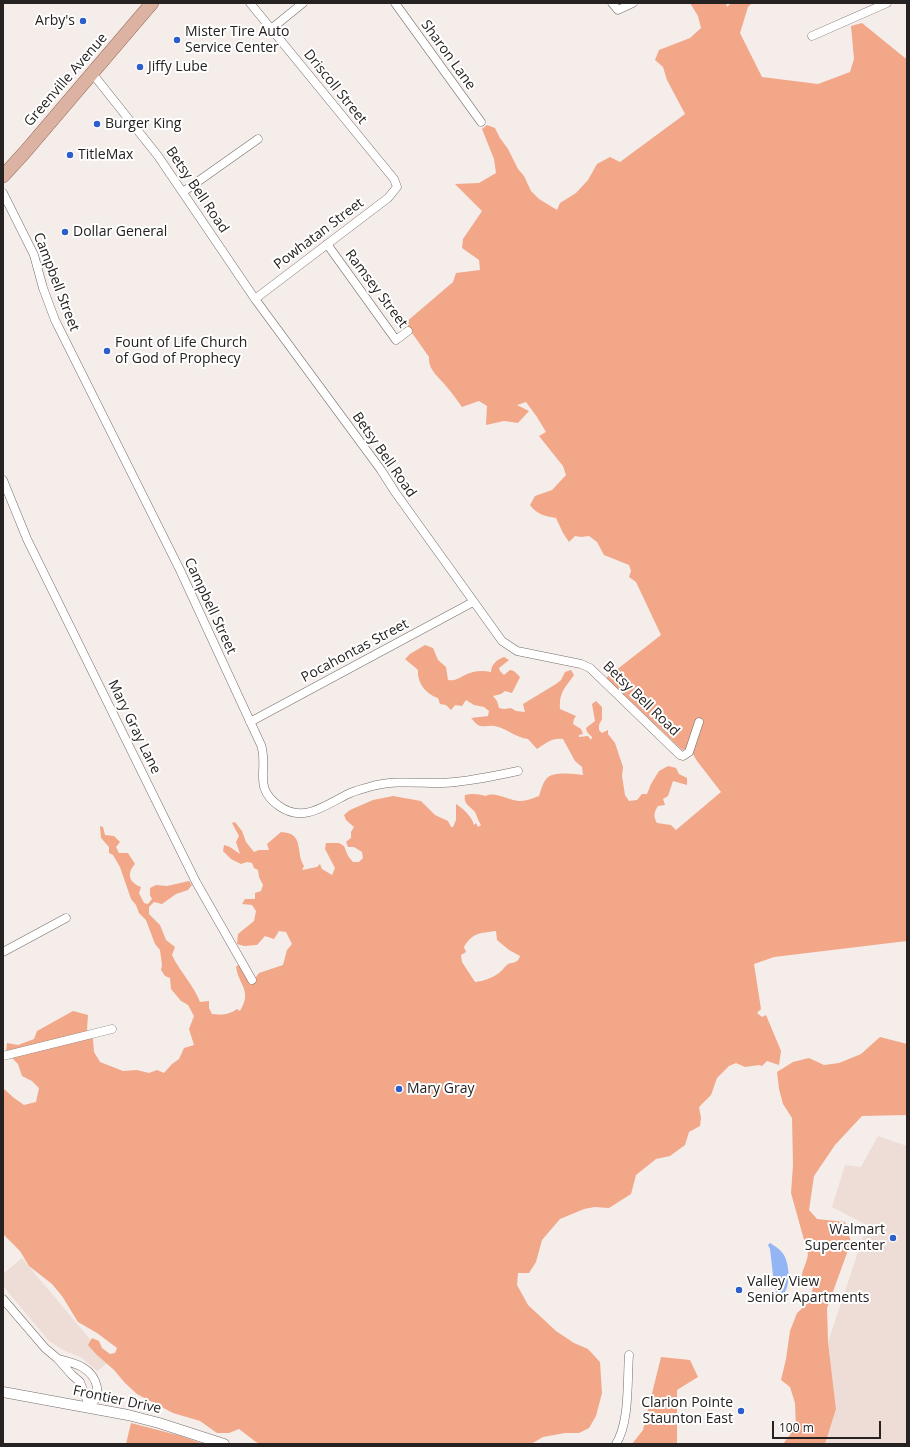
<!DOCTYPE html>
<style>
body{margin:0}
#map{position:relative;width:910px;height:1447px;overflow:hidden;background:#f5ede9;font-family:"Open Sans",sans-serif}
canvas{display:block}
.frame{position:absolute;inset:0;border:4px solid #252221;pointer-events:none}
.scale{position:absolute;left:772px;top:1421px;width:109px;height:18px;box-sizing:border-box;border:2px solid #252221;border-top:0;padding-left:5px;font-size:12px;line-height:14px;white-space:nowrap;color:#252221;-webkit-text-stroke:3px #fff;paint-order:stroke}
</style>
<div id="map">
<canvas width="910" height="1447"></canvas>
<div class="frame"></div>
<div class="scale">100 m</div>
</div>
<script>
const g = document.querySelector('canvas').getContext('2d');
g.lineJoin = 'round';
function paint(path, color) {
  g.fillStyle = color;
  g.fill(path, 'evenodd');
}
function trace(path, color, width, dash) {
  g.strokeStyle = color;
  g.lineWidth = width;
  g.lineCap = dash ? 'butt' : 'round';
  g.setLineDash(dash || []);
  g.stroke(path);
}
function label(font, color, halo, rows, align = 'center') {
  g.font = font + ' "Open Sans",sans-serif';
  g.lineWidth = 4;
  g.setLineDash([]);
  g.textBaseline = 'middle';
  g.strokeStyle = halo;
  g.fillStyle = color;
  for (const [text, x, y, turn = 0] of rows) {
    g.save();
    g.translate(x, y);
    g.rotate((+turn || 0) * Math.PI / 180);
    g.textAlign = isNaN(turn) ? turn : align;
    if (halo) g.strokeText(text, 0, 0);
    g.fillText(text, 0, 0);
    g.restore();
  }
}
paint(new Path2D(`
 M878,1136l29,10v298h-82l11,-35 -8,-67 39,-117 -35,-18 13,-42 16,2z
 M22,1258l87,104 -12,9 -15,-13 -17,-7 -16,-10 -46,-55v-12z`), '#eeddd7');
paint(new Path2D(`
 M690,3h36l1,4 4,-4h21l-4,4 -8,26 22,44 56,7 32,-12 4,-13 -3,-33 11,-3 43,35h2v883l-133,16 -20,7 7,45 -4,4 5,4 4,-2 15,36 -2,14 -12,-4 -5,5 -3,-1 -14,2 -9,-4 -7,3 -12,12 -6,17 -12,12 2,11 -1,8 -11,6 -4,13 -15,11 -14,3 -20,16 -5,19 -22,14 -14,-1 -11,2 -24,10 -18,21 -6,22 -7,11h-11l-1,12 11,20 28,26 18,12 14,6 12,13 2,31 -6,23 -7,12 -10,5h-14l-22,4 -12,7h-270l-5,-2 -17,-13 -10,4h-12l-17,-12 -27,-8 -36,-19 -12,-11 -11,-13 -18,-16 -8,-9 4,-7 7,3 3,7 8,6 5,-1 2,-5 -20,-15 -19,-11 -16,-26 -10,-12 -23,-18 -9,-15 -17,-17v-144l1,-1 10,9 10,7 12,-3 3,-14 -7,-7 -10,-5 -4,-12 -12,-12 1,-9 11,2 16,-6 3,-8 36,-20 15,4 -1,15 6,9 1,13 6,10 23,9 14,-1 12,3 8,-3 7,3 8,-9 7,-5 5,-11 10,-3 -5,-16 5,-13 -6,-11 -7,-4 -10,-12 -1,-11 -5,-2 -4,-6 1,-5 -2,-15 -5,-6 -9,-24 -7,-7 -3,-8 -5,-6 -11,-32 -7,-12 -4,-2v-6l-8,-9 -1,-12 3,1 2,8 9,1 6,6 -4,5 3,6h9l7,11c-8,9 -7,18 6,23l-2,6 5,10 4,1 4,-5 -2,-4v-7l6,-3 11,1 22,-5 3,4 -4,5 -12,4 -14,10 -8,-2 -5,5v7l11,11 6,15 9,7 -3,8c8,17 21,29 28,47l9,-1v7l3,6c11,1 16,1 25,-5l3,2c13,-21 -2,-26 -4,-45l4,-1 13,16 6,-8 24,-8 4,-15 5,-6 -6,-12 -7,-1 -5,8 -9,-3 -8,9 -13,1 -7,-2 1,-10 16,-13 2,-10 -4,-6 -10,-1 3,-5h10v-6l6,-2 2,-6 -4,-8 -1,-7 -4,-2 -2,-5 -5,-1 -6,2 -10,-5 -8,-8 1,-6 6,2 10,7 -4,-12 3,-6 -7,-13 3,-1 7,9 4,11 8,10 5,-2h10l-2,-6 14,-12c24,1 14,20 23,34l-2,4 15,-3 3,-3 2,5 10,6 3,-7 -10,-19 1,-6h13l5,3 4,10 5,6h6l4,-4 -1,-6 -8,-5h-6l-2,-5 5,-4v-6l3,-5 -8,-7 -2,-5 6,-5 23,-10 20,-4 28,5 14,14 13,6 3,6h2l3,-7v-16c8,5 16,13 18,21l2,-2 2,4 3,-2c-3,-4 -4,-9 -6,-13 -5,-6 -12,-8 -10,-17 7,-2 14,-1 21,1 8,-5 24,5 34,5 7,0 13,-3 19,-5 2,-6 4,-14 8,-18 7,-7 27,-4 36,-3l-1,-8 -7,-6 -12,-22c-12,-1 -16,4 -26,10l-9,-10c-12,-1 -21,-11 -34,-13 -5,-1 -11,2 -16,-1 -2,-1 -5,-5 -7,-7l17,-2 1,-5 -5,-4 -10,-2 -8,-5 -4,6 -7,-1 -4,5 -5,-5 -6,-1 -2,-6c-12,-4 -21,-15 -20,-28l-13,-11 5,-5 15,-9 8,3 5,12 8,7 2,13c7,1 9,-1 15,-4 9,-5 18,-6 28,-4 0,-7 6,-13 13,-15l5,3 -10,8 1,3 4,4 6,-5 4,1 6,6 -8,16 -7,-2 -4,3 -8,2 4,5 2,7 5,1 7,-1 5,3 9,1 -2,-8 33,-20 5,-4 4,-8 6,-2 3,5c-9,13 -15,17 -14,34l16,7 -2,3 -1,5 8,5 2,5 -4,1v2l9,-1 3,4 1,-3 -5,-5 -1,-4 9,-7 -3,-17 4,-3 6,6v12l-3,6v5l3,3 6,-3v4l7,9 8,24 -1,9 3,19 4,6 8,-1 5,-6h5l4,-10 8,-13 9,-5 8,2 3,6 8,4v7l-14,-4 -5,15 -5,3 2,6 -7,1c-4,6 -5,10 -1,17l14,2 5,5 45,-38 -24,-31 -6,-10 -5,-2 -4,1 -76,-72 55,-43 -25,-53 -7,-5 2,-6 -2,-6 -25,-10 -7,-13 -8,-6 -8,1 -6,-1 -6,6 -6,-9 -7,-15c-11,-2 -20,-4 -26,-13l5,-9 17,-6 14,-15 -3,-9 -24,-30 7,-4 -9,-15 -11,-15 -9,3 12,6 -11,12 -14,-2 -18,4 1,-19 -8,-5 -17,6c-5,-7 -10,-14 -16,-21 -7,-9 -18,-16 -17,-29l-24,-34 48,-41 3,-9 24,-3 -1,-10 -17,-12 1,-9 19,-28 -27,-27 24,-1 17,-10 -2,-14 -12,-30 5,-4 8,3 5,10 8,11 10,20 6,7 7,15 8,8 18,11 3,-7 16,-10 12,-13 9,-16 13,-7 10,5 65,-48 -18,-34 -4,-13 -8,-7 4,-10 31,-12 11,-10 -3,-12zM496,931l1,9 12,10 11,6c-2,7 -6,6 -12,8 -3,2 -6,7 -9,9 -7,5 -15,8 -24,9l-13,-20 -1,-7 5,-3 -2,-5c8,-14 16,-14 32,-16z
 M880,1037l27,7v71l-45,1 -27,29 -21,31 -5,34 8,9 28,3 6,20 -24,66 1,34 8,67 -11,35h-42l13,-17 -1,-24 -5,-16 -9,-7 5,-21 4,-28 7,-18 13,-12 3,-14 -2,-6h-7l-2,-2c-1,-9 5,-15 6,-25l-17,-61 2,-28 -1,-47 -9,-14 -4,-15 -2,-17 16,-10 16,-4 15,7 15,-2 22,-9z
 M661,1357l29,3 8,17 -21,13v54h-45l11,-14z
 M131,1423l50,13 23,8h-78z`), '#f1a788');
paint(new Path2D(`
 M770,1243c5,3 11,7 14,12 6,11 7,34 -3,42l-2,-2 -2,1 -4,-21 -3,-26 -2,-4z`), '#94b5f4');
const minor = new Path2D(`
 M250,3l144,176 3,8 -9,11 -133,101
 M395,3l86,119
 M612,3l6,7 15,-7
 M271,29l32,-26
 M812,36l75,-33
 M92,73l66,83 97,143 126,171 14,22 107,149 15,10 64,13 9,4 90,87 3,1 6,-4 10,-30
 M183,192l75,-53
 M3,193l31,62 9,33 12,32 125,250 81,175c8,24 -9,42 18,61 24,17 45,0 67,-11 7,-4 16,-6 23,-8 24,-7 49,-4 73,-4 26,-1 51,-7 76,-12
 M327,244l69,96 12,-9
 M3,480l24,59 169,343 56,98
 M250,722l223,-120
 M3,952l63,-34
 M3,1056l109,-27
 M3,1299l42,49 13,11 14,16 8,7 10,26
 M58,1359c16,4 35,8 39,28 0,3 1,7 0,10 -2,3 -5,7 -7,11
 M616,1444c14,-23 11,-63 13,-89`);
const tertiary = new Path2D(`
 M3,1392l125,23 31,8 65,21`);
const primary = new Path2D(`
 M3,176l22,-24 127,-149`);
trace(minor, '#746d6a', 9);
trace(tertiary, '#746d6a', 11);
trace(primary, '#8d604e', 14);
trace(minor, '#fff', 8);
trace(tertiary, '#fff', 10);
trace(primary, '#dcb3a3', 13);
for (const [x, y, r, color] of [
 [83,21,4,"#2c5ecc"],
 [177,40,4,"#2c5ecc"],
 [140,67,4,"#2c5ecc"],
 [97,124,4,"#2c5ecc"],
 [70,155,4,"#2c5ecc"],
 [65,232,4,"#2c5ecc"],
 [107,351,4,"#2c5ecc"],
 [399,1089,4,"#2c5ecc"],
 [893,1238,4,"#2c5ecc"],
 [739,1290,4,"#2c5ecc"],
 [741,1411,4,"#2c5ecc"]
]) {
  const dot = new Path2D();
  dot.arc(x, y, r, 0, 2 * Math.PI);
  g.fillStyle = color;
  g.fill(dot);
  trace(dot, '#fff', 1.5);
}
label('14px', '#252221', '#fff', [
 ["Arby's",75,21,"right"],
 ["Mister Tire Auto",185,32],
 ["Service Center",185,48],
 ["Jiffy Lube",148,67],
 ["Burger King",105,124],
 ["TitleMax",78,155],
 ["Dollar General",73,232],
 ["Fount of Life Church",115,343],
 ["of God of Prophecy",115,359],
 ["Mary Gray",407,1089],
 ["Walmart",885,1230,"right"],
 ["Supercenter",885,1246,"right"],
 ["Valley View",747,1282],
 ["Senior Apartments",747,1298],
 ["Clarion Pointe",733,1403,"right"],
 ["Staunton East",733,1419,"right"]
], 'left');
label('14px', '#252221', '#fff', [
 ["Sharon Lane",448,55,54],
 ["Greenville Avenue",66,80,-49],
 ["Driscoll Street",335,87,51],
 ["Betsy Bell Road",197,190,56],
 ["Powhatan Street",319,234,-37],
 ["Campbell Street",56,282,69],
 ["Ramsey Street",376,289,53],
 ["Betsy Bell Road",384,455,55],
 ["Campbell Street",210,606,65],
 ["Pocahontas Street",355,651,-28],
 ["Betsy Bell Road",641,699,44],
 ["Mary Gray Lane",134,727,64],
 ["Frontier Drive",117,1400,12]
]);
</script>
